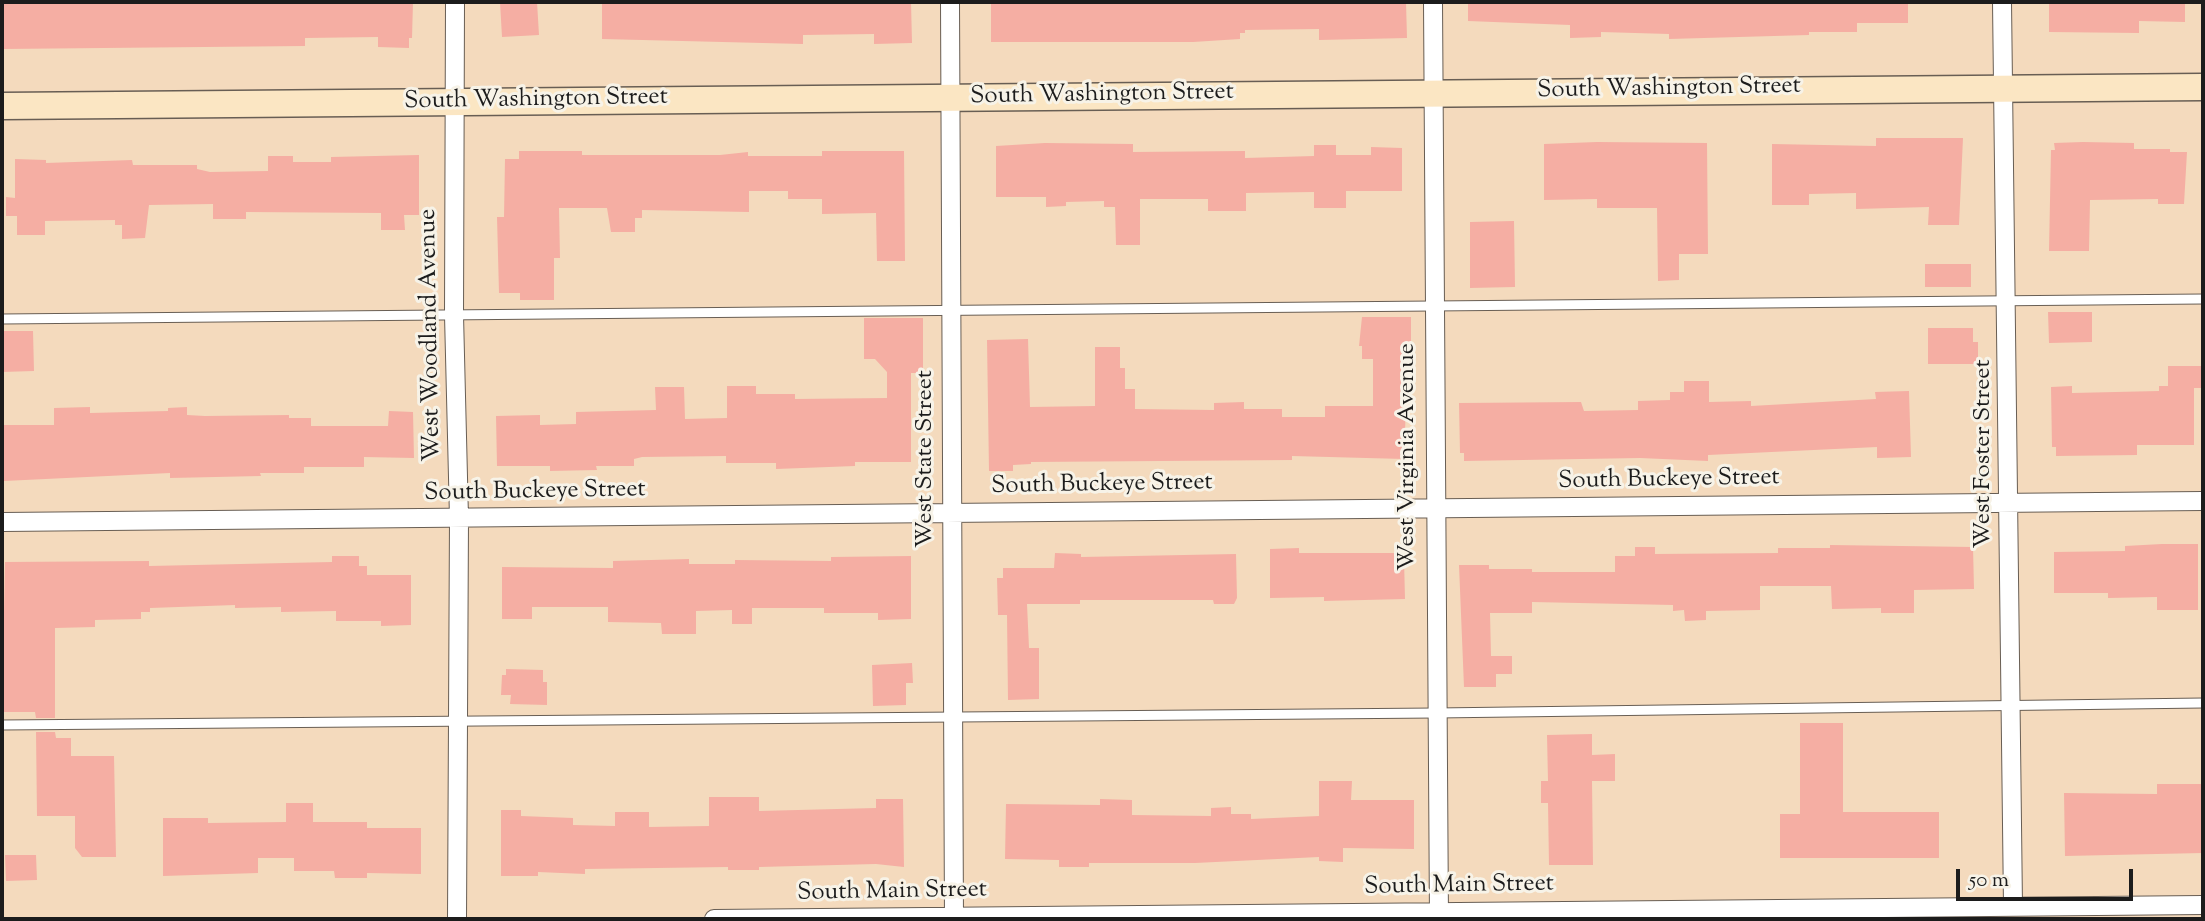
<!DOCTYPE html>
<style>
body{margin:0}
#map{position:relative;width:2205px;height:921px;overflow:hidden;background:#f4dabd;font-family:"Sorts Mill Goudy",serif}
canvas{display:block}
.frame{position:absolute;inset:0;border:4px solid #1c1c1c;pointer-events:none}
.scale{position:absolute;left:1956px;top:869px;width:177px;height:32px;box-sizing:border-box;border:4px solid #1c1c1c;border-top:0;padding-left:9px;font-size:21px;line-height:24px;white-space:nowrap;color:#1c1c1c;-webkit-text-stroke:5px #f7f3e8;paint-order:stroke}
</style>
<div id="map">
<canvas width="2205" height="921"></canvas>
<div class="frame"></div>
<div class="scale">50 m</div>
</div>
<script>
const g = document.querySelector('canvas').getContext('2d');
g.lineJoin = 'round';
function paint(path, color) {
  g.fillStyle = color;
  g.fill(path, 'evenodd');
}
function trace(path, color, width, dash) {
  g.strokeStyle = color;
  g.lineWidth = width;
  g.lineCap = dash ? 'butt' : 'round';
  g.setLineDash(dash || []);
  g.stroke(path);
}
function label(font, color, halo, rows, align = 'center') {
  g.font = font + ' "Sorts Mill Goudy",serif';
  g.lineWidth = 6;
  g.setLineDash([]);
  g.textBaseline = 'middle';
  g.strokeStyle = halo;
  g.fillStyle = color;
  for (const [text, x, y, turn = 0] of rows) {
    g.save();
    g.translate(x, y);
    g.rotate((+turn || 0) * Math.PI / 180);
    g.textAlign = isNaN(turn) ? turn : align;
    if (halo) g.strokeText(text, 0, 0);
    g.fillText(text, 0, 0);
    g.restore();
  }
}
paint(new Path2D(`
 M3,2h410l-1,36h-3v10l-31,-1v-10l-73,1v8l-302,3z
 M500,2h37l2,33 -37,2z
 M602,2h309l1,41 -38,1v-10l-71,1v9l-201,-5z
 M991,2h415l1,36 -88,2v-11l-74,1v3h-5v6l-47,3h-202z
 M1468,2h440v21h-51v9h-48v3l-140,4v-5l-68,-2v5l-31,1v-13l-102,-4z
 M2049,2h136v20l-46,-1v12l-90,-1z
 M1876,138h87l-4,87h-31l1,-18 -73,2v-16l-47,1v11h-37v-61l104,2z
 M1597,142l110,1 1,111h-29v26l-21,1 -1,-73h-60v-9l-53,1v-56z
 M2083,142l51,1v6h36v3h17l-3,52h-26v-5l-68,1 -1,51h-40l2,-101h4l-1,-7z
 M1045,143l88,1v8l112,-1v7l69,-2v-11h22v10h35v-8l31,1v43h-56v17h-32v-16l-68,1v18h-38v-12h-68v46h-24l-1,-38h-11v-6l-38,1v4l-20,1v-10h-50v-51z
 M519,151h63v4h138l28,-3v4h74v-5h82l1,110h-28l-1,-48 -54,1v-15h-34v-8h-39v21l-107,-2v8h-7v14h-24l-4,-24h-48l1,50h-6v42h-34v-7h-21l-2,-76h7l1,-58h14z
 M419,155v60h-15l1,15h-24v-17l-135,-1v7h-33v-15l-64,1 -4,33 -23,1v-14h-7v-5l-70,1v14h-28v-19h-11v-19l9,1v-39l31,1v3l86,-3 1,5h64v4l13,3 58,-1v-15h25v6h38v-5z
 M1514,221l1,66 -45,1v-66z
 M1925,264h46v23h-46z
 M2048,312h44v30l-43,1z
 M1362,317h49v42h-9v44h4l-2,56 -112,-3v4l-261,2v2l-18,1v6h-24l-2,-131 41,-1 2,68 65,-1v-59h25v21h5v21h10v20l79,1v-7l30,-1v7h38v8h43v-11h48v-47h-11v-13h-3z
 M864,318h59v55h-12v89h-56v4l-79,3v-6h-50v-7l-84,1 -8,2v7h-38l1,4 -47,1v-5h-53l-1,-50 44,-1v10l36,-1v-12l80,-2 -1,-23h29l1,32 42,-1v-32h29v8h39v5l92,-1v-26l-12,-13h-11z
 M1928,328h45v14h5v22h-50z
 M2,331h31l1,40 -32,1z
 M2168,366h35v22h-9v57h-57v10l-81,1v-9h-4l-1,-60 21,-1v7l87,-2v-5h9z
 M1684,381h25v21l42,-1v5l125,-7 -1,-7 34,-1 2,66 -34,1v-11l-169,8v6l-68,-3 -176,3v-8h-4l-1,-50 122,-1 3,9 54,-1v-9l32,-1v-8h14z
 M90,407v6l78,-2v-3l19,-1v8l18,1 84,-1v3h22v8h77l1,-15 24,1 1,46 -50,-1v10h-60v6h-44l1,3 -91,2v-5l-166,8v-56h50v-17z
 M2162,544h36v66h-41v-13l-49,1v-5h-54v-41l71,-1v-5z
 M1830,545l143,2 1,42 -60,1v23h-33v-5l-49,1 -1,-23h-71v24l-54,1v9l-21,1 -1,-11 -11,1v-6l-141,-3v11h-42l1,43h21v18h-16v13h-32l-5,-122h30v4h43v3h83v-16h20v-9h20v7l123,-1v-5h52z
 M1299,548v5h96v7l9,-1 1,40 -81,2v-4l-54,1v-49z
 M1055,553l26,1v3l155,-3 1,44 -3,6h-20l-1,-4h-133v4h-53l2,44h10v51l-31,1 -1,-85h-9l-1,-37h6v-10h51z
 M332,556h27v10h8v9h44v50l-30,1v-5h-45v-10l-55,1v-5l-46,1v-3l-85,3v4h-9v7l-46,1v7l-40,1v90h-19l-1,-6h-33l3,-150 144,-1v5l183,-4z
 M911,556v63l-33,1v-7h-54v-5h-72v16h-20v-14l-36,1v23h-34l-1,-11 -53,-1v-15h-76v12h-30v-52l111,1v-7l76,-2v5h46v-4l96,1v-4z
 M912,663l1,20h-7v22l-33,1 -1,-41z
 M506,669l37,1v12h4v23l-37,-1 1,-9h-10l1,-20h4z
 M1800,723h43v89h96v46h-159v-44h20z
 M36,732h19l1,6h15v18h43l2,101h-34l-7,-9v-32h-38z
 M1592,734v21l23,-1v27h-23l1,84h-44l-1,-62h-7v-22h7l-1,-46z
 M1319,781h33l-1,19h63v49l-71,-1v14l-24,-1v-4l-124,6h-106v4h-30v-7l-54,-1 1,-55 94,1v-6l32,1v15l79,1v-8l20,-1v7h20v5l68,-3z
 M2157,784h46v69l-138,3 -1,-63 93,1z
 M709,797h50v14l117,-3v-9h27l1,68 -28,-3 -117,3v3h-31v-3l-143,2v5l-47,-2v4h-37v-66h20v6l52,2v7l42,1v-14h34v15l60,-1z
 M286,803h27v19h54v6h54v46l-54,-1v5h-32l-1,-7h-40v-13h-36v15l-95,3v-58h45v5l78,-1z
 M5,855h31l1,25 -31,1z`), '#f5aea3');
const lane = new Path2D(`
 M2,319l2201,-20
 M2,725l1434,-12 767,-10`);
const street = new Path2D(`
 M455,2l-1,313 5,203 -2,401
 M950,2l4,917
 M1433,2l6,917
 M2002,2l11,904
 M2,522l2201,-21
 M714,919l1489,-14`);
const secondary = new Path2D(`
 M2,106l2201,-19`);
trace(lane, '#685e54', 11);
trace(street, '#685e54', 20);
trace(secondary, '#685e54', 29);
trace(lane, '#fff', 9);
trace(street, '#fff', 18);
trace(secondary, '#fbe6c3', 26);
label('24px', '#1c1c1c', '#f7f3e8', [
 ["South Washington Street",1669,90,-1],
 ["South Washington Street",1102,96,-1],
 ["South Washington Street",536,101,-1],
 ["West Woodland Avenue",432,335,-91],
 ["West Foster Street",1985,454,-90],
 ["West Virginia Avenue",1409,457,-90],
 ["West State Street",927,459,-90],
 ["South Buckeye Street",1669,481,-1],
 ["South Buckeye Street",1102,486,-1],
 ["South Buckeye Street",535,493,-1],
 ["South Main Street",1459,887,-1],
 ["South Main Street",892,893,-1]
]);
</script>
